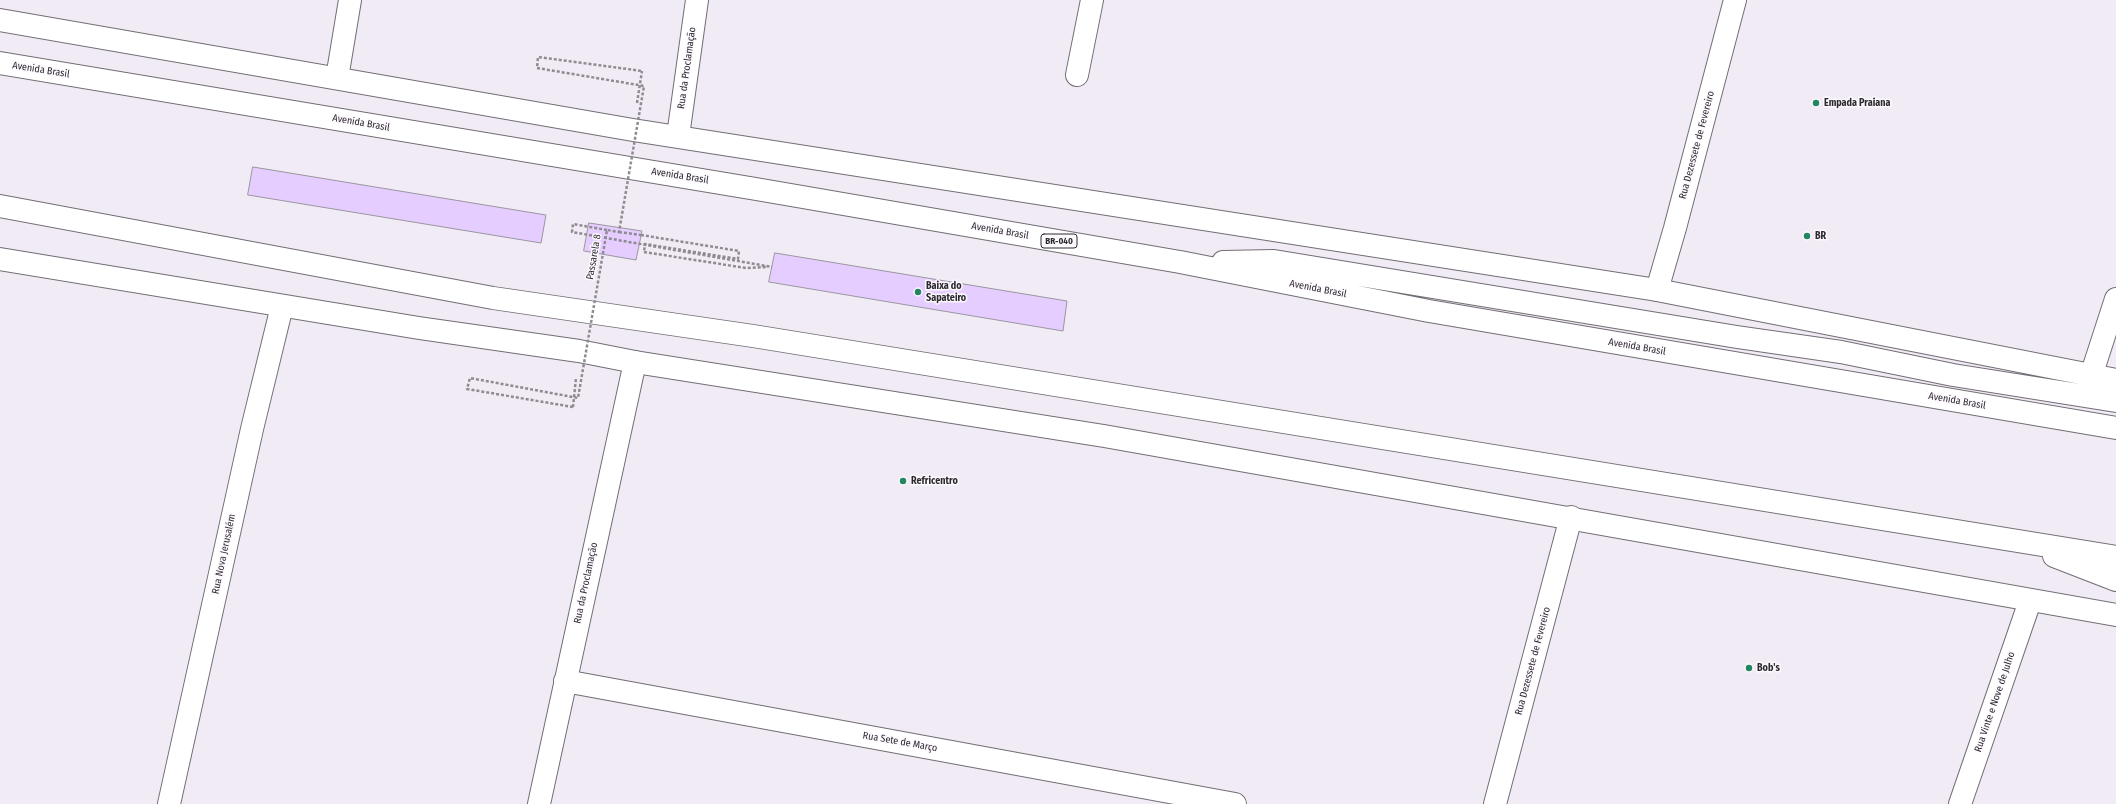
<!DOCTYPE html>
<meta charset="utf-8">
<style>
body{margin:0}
canvas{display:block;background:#f1ebf5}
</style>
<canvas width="2116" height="804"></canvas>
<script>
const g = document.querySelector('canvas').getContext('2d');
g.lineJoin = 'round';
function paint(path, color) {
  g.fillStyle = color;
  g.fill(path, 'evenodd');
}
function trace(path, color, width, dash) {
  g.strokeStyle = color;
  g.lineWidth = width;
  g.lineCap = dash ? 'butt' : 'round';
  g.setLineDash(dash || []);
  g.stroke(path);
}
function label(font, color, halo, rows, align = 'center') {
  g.font = font + ' "Fira Sans Condensed",sans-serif';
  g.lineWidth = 3;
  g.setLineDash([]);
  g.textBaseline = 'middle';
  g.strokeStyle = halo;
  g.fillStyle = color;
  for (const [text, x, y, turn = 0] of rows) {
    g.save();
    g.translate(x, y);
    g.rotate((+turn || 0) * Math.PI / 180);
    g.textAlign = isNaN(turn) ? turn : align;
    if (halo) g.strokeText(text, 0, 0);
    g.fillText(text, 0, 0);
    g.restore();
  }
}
const building = new Path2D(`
 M253,167l293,48 -5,28 -293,-48z
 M589,223l53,8 -6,29 -52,-9z
 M775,253l292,48 -4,30 -294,-49z`);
paint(building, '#e5cdff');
trace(building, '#9a969f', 1);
const minor = new Path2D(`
 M1077,75l15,-75
 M337,78l13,-78
 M678,136l19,-136
 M1657,290l18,-62 60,-228
 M2091,376l25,-77
 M565,681l670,123
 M169,804l83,-375 30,-123
 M539,804l96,-442
 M1495,804l76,-287
 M1960,804l70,-203`);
const highway = new Path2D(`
 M0,20l633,110 1024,160 459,90
 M0,63l756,126 424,73 249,49 687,117
 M0,206l493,92 260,38 1363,221
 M0,259l419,69 160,23 56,11 469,74 1012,179
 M1223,262l51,-1 463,76 104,15 112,23 163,26
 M2054,556l62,24`);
trace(minor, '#736e76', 24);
trace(highway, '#736e76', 24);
trace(new Path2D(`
 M637,103l5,-32
 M607,230l-34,-6 -1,8 200,35
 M619,232l22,3
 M644,252l102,16 22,-1
 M573,407l3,-29`), '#8f8b92', 2.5, [3, 2]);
trace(minor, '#fff', 22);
trace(highway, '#fff', 22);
trace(new Path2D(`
 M641,235l98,16 -1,8 -93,-15 -1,8
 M573,407l-106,-18 3,-11 108,20 29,-168 12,2 25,-146 -107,-18 1,-11 104,14`), '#8f8b92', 2.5, [3, 2]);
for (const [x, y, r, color] of [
 [1816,103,4,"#228661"],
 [1807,236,4,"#228661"],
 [918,292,4,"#228661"],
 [903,481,4,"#228661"],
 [1749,668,4,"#228661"]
]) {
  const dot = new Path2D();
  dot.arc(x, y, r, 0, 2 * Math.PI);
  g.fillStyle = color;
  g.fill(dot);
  trace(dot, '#fdf9ff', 1.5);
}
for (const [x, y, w] of [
 [1059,241,36]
]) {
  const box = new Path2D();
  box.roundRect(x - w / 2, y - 7, w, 14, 3);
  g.fillStyle = '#fdf9ff';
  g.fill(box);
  trace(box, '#2c2a2e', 1);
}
label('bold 9px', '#2c2a2e', null, [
 ["BR-040",1059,241]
]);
label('10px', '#2c2a2e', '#fdf9ff', [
 ["Rua da Proclamação",687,68,-82],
 ["Avenida Brasil",41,70,9],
 ["Avenida Brasil",361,123,10],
 ["Rua Dezessete de Fevereiro",1697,145,-75],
 ["Avenida Brasil",680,176,9],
 ["Avenida Brasil",1000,231,10],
 ["Passarela 8",594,257,-80],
 ["Avenida Brasil",1318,289,11],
 ["Avenida Brasil",1637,347,10],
 ["Avenida Brasil",1957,401,10],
 ["Rua Nova Jerusalém",224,554,-78],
 ["Rua da Proclamação",586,583,-78],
 ["Rua Dezessete de Fevereiro",1533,661,-75],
 ["Rua Vinte e Nove de Julho",1995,702,-71],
 ["Rua Sete de Março",900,742,10]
]);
label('bold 10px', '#2c2a2e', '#fdf9ff', [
 ["Empada Praiana",1824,103],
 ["BR",1815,236],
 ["Baixa do",926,286],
 ["Sapateiro",926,298],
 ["Refricentro",911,481],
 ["Bob's",1757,668]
], 'left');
</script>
